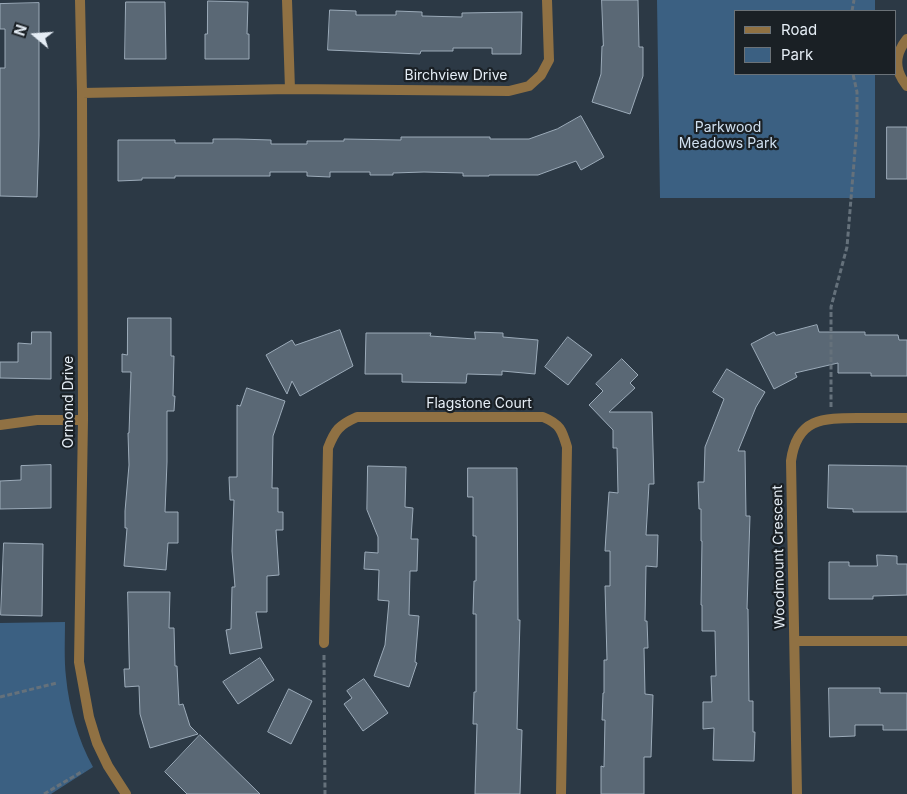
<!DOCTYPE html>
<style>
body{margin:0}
#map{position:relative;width:907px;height:794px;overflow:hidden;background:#2c3945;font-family:Inter,sans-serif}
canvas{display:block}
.legend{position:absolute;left:734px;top:10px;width:162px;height:65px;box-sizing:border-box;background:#1a2025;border:1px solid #6b7278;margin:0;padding:6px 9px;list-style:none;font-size:15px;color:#e5edf5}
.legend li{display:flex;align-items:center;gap:10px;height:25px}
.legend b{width:25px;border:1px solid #6b7278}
.north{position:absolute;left:10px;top:10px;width:50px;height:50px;-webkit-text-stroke:4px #1a2025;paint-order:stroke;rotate:288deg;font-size:14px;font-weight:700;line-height:20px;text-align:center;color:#e5edf5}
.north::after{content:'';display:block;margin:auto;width:18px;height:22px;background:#e5edf5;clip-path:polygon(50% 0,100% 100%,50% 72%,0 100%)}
</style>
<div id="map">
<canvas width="907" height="794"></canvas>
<ul class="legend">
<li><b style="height:6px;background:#907143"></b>Road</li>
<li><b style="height:14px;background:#3b6082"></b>Park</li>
</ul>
<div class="north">N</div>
</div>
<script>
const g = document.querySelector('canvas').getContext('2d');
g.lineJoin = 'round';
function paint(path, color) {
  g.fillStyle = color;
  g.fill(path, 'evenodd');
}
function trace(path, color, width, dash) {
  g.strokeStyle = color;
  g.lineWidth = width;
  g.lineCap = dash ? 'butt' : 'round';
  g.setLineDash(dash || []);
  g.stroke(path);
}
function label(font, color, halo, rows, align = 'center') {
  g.font = font + ' Inter,sans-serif';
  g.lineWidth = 4.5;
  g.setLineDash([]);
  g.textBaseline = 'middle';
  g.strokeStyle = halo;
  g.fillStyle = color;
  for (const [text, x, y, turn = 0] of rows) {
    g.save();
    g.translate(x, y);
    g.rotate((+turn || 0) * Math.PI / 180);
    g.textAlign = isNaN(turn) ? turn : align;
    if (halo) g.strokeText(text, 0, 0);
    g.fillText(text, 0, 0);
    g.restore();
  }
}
paint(new Path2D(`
 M657,0h218v11h-139v63h139v124h-215z
 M65,622c0,18 -1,37 1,55 3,31 12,63 27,90l-42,27h-51v-171z`), '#3b6082');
const building = new Path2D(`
 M602,0h36l1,47h4v29l-13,38 -38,-12 9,-28 1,-28h1z
 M208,1l40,1 -1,32h2v25h-44v-25h2z
 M126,2h39l1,57h-41z
 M39,3v133l-2,61 -37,-1v-128h5v-39h-5v-25z
 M330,10l26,1v4h40v-4l26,1v4l40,1v-4l60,-1 -1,42h-29v-6h-39v3h-32l-1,3 -92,-4z
 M581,116l23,41 -23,13 -5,-9 -38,14h-49v1h-26v-3l-39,-1 -31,1v2h-23v-3h-40v5l-23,-1v-4h-37v4h-95v2h-33v2l-24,1v-41h57v3h38v-4h25l33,1v4h36v-3h37v-2l57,1v-3h89v2h39l28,-10z
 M887,127h20v52h-20z
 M128,318h43v38h3l-1,40h2l-1,15h-7v51l-2,50h13v31h-10l-2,27 -42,-4 3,-38h-2v-17l4,-46 -1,-32h1l2,-61h-9v-18l5,1z
 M817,325l2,7h46v3h33l1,5h8v36h-36v-3h-33v-10l-43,10 2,4 -23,12 -23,-45 23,-12 2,3z
 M340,330l13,36 -53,30 -8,-15 -5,13 -21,-39 26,-15 3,5z
 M32,332h19v47l-51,-1v-16h18v-19l13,1z
 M475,332l28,1v4l35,3 -3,34 -33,-3v4l-35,-1 -1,9 -64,-1v-8h-37l1,-41h65l-1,3 45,3z
 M568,337l24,18 -24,30 -23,-18z
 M622,359l16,16 -8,8 5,5 -26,24h43l2,72h-5l-3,51h12l-1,32 -11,-1 -1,55h2l1,27h-4l1,46 8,1 -2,62h-7v37h-43v-28l3,1 1,-47h-3l1,-27h1v-33h3l-2,-74h5v-35h-5l1,-17 3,-42 9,1 -1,-45h-4v-18l-24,-25 14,-14 -7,-7z
 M727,369l38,23 -9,15 -18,44h7l1,65h4l-3,93h1l1,92h4v31h2l-1,29 -41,-1 1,-32 -11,1v-27h9l-1,-26h5l-1,-45h-13v-26h-1l1,-64h-1v-32h-2l-1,-27h6l1,-35 19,-48 -11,-7z
 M247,388l38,13 -12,35 -1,52h6v24h5v18h-7l3,45 -12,1v36h-11l6,36 -32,6 -4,-24 5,-1 1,-42h3l-3,-36 2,-51h-4l-1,-23h8v-72l3,1z
 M51,465v43l-51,1v-28l21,-1v-14z
 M829,465l78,1v46h-54v-3l-25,-1z
 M368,466l38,1 -1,40 8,1 -2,31h7l-1,32h-7l-1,44 10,1 -4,46 2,1 -8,24 -35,-11 11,-31 4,-44 -11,-1 1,-30 -15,-1 1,-17 13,1v-16l-11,-27z
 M468,468h49l1,152h2l-3,109 5,1 -2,64h-45l2,-70h-4l1,-32h2v-78h-3l1,-33h2v-45h-3v-39h-5z
 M4,543l39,1 -1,72 -41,-1z
 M877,555l20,1v8h10v31l-34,1v3h-44v-37h20v4h28z
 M128,592h42l-1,36h5l1,38h2l2,39 4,-1 7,22 8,8 -48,14 -10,-34 -1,-28 -14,1 -1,-18h5z
 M260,658l14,22 -36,24 -15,-22z
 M364,679l24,34 -25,18 -19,-27 8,-6 -5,-7z
 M829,688h51v5h27v37h-24v-5h-28v11l-25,1z
 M289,689l23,12 -21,43 -23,-12z
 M200,735l60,59h-73l-22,-22z`);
paint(building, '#5a6875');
trace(building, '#9cabb9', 1);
trace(new Path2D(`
 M852,11l2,-11
 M831,407v-100l16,-60 10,-121v-34l-4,-18
 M324,655l1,139
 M0,697l57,-14
 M44,794l39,-23`), '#65717b', 3, [5, 2.5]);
trace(new Path2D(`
 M80,0l2,93 1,327 -4,242 10,55 8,26 11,23 18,28
 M287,0l3,89
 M907,39c-13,16 -13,31 0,47
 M82,93l208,-4 219,2 20,-5 12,-11 8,-15 -2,-60
 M0,425l37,-5h46
 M795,641h112
 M324,643l4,-195c7,-18 11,-23 29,-31h186c17,7 19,13 24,30l-6,347
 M797,794l-6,-333c6,-44 33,-43 69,-43 16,0 31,0 47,0`), '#907143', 10);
label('14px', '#e5edf5', '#1a2025', [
 ["Birchview Drive",456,76],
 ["Ormond Drive",69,402,-90],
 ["Flagstone Court",479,404],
 ["Woodmount Crescent",779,557,-91]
]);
label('14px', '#d0e0f0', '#1a2025', [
 ["Parkwood",728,128],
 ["Meadows Park",728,144]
]);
</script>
